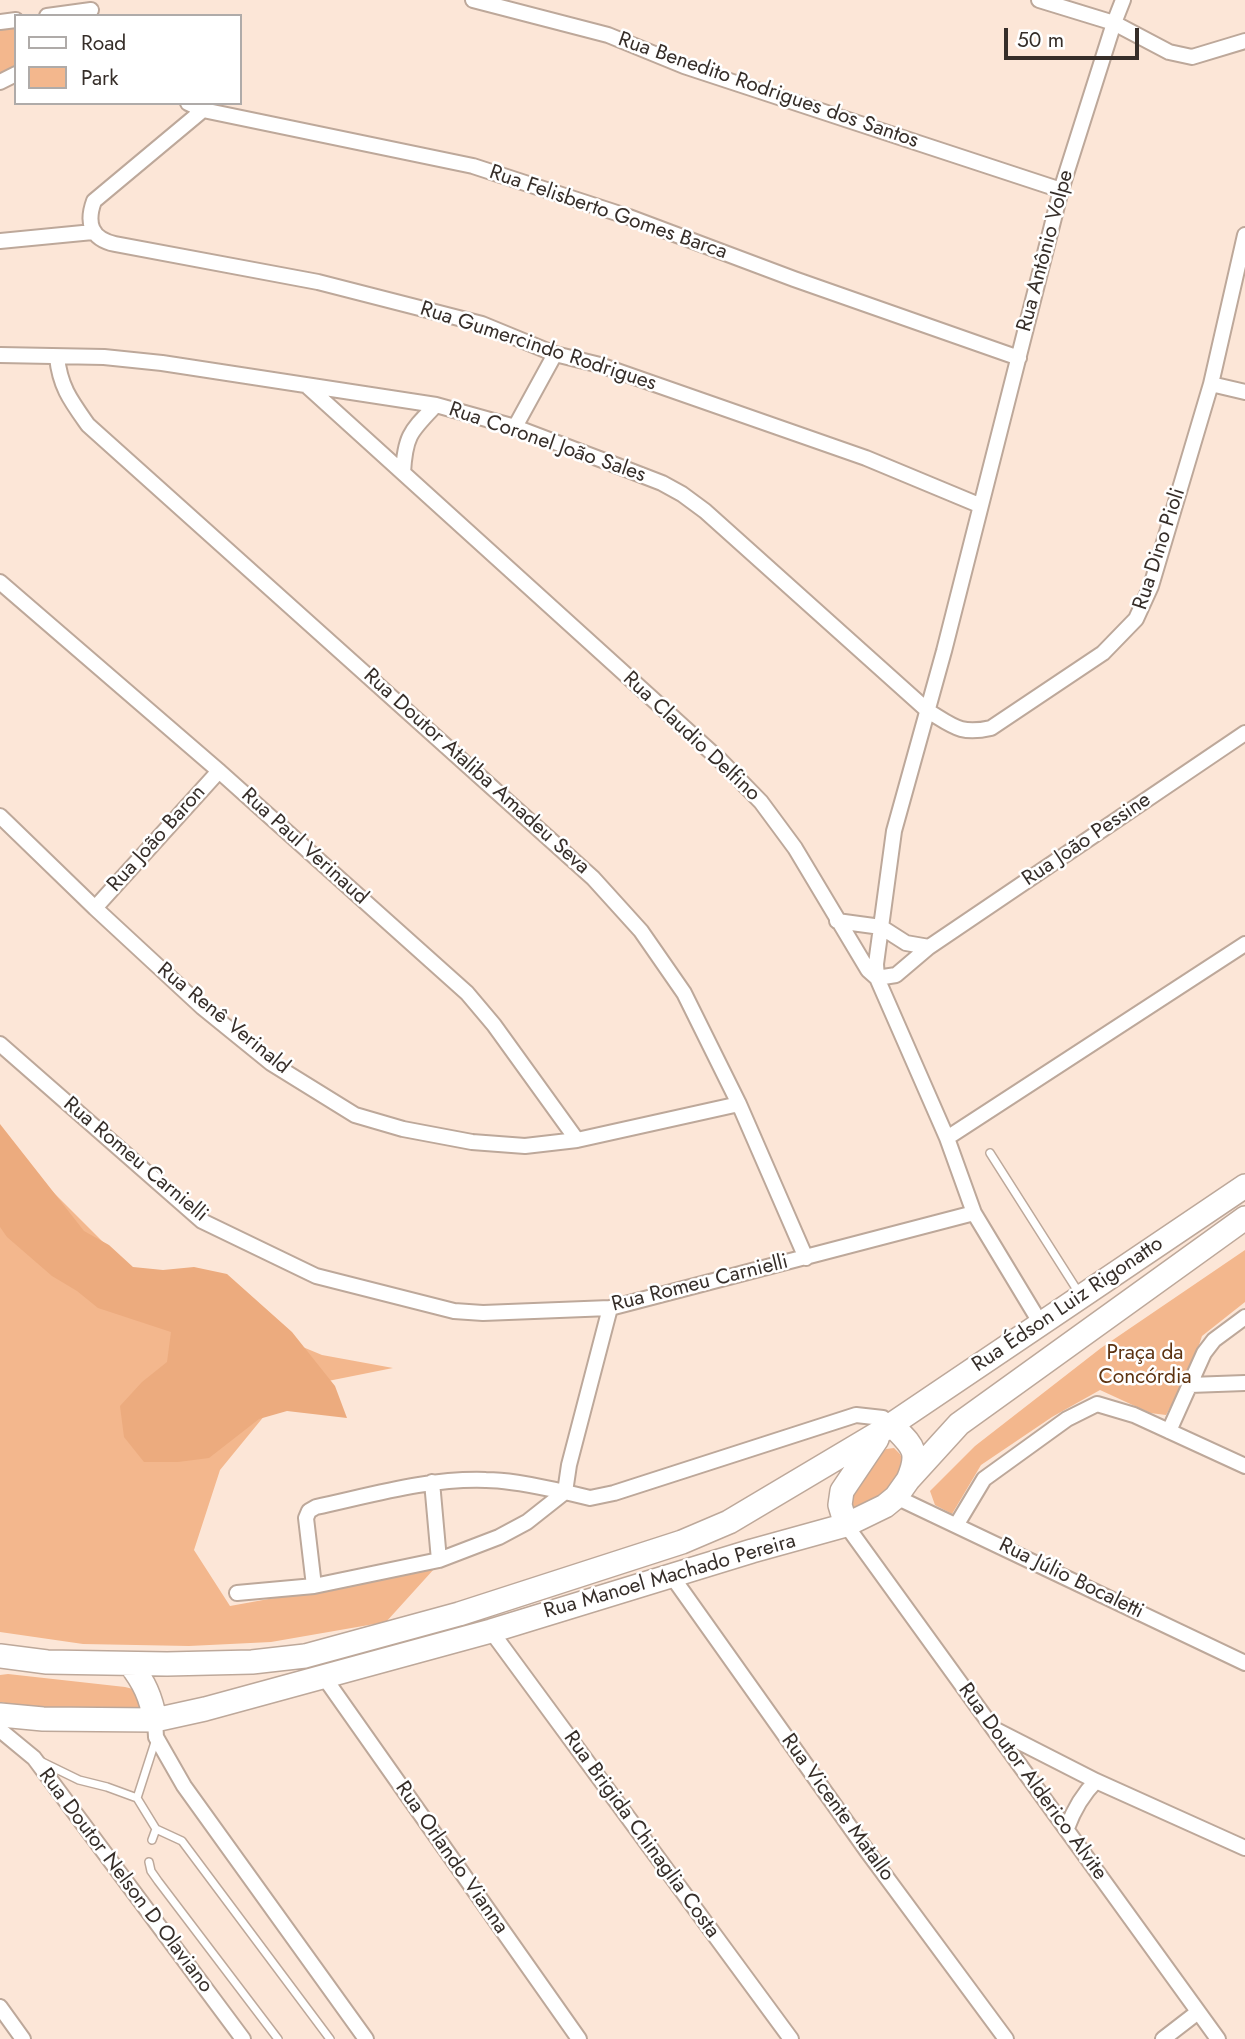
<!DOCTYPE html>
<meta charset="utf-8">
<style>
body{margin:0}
#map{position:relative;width:1245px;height:2039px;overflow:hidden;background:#fce6d7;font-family:Jost,sans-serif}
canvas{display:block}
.legend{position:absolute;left:14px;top:14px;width:228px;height:91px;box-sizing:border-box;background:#fff;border:2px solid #afaba9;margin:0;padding:9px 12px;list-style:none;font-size:21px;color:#362e29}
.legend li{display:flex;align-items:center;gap:14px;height:35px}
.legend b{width:35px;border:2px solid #afaba9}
.scale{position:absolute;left:1004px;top:28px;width:135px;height:32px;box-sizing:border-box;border:4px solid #362e29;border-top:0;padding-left:9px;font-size:21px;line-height:24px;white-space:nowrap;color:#362e29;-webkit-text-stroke:5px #fff;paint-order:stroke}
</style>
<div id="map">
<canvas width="1245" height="2039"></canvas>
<ul class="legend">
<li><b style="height:9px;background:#fff"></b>Road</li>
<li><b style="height:19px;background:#f3b78d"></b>Park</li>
</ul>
<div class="scale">50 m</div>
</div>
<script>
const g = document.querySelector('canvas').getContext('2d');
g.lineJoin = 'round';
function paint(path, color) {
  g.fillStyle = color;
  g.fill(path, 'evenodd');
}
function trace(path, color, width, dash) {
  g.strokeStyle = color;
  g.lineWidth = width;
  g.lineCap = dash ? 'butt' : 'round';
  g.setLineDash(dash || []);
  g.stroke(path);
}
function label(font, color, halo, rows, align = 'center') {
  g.font = font + ' Jost,sans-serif';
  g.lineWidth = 5;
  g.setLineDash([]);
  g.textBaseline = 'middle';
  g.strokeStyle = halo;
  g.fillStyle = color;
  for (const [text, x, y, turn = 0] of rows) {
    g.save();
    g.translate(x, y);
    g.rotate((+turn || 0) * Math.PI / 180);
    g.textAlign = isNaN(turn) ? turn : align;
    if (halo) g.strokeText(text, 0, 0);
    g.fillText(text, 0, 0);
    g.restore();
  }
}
paint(new Path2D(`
 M16,20v48l-16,6v-52z
 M0,1139l125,125 108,54 89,37 71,13 -75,15 -53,32 -45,55 -26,80 36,56 204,-37 -48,53 -115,20 -82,4 -106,-2 -83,-12z
 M1245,1250v52l-43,34 -11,33 -25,46 -16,-2 -50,-23 -48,27 -71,48 -29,49 -17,-9 -5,-14 45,-45 126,-98z
 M894,1448l6,6 4,9 -3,10 -24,32 -22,10 -8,-10 2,-16 37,-40z
 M8,1674l117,13 16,4 1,19 -85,3 -57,-11v-27z`), '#f3b78d');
paint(new Path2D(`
 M0,1124l84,107 25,14 24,22 30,3 31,-3 33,7 65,58 43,54 12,32 -60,-7 -28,8 -50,39 -31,4h-34l-20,-25 -4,-31 22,-24 25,-20 4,-30 -73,-24 -21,-17 -25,-15 -45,-39 -7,-10z`), '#ecab7e');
const service = new Path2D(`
 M990,1153l89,140
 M40,1761l39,19 28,7 30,11 19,31 26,12 148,198
 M137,1798l19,-59
 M152,1840l4,-11
 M149,1862l2,9 7,10 120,158`);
const minor = new Path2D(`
 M473,0l135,35 76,31 377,124
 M1039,0l75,23 55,29 23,5 53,-16
 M47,16l44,-6
 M0,22l16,-2
 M0,82l16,-8
 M188,103l15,7 270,56 156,51 165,62 225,79
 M203,110l-109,91c-8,22 -3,38 21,43l203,38 164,42 73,30 45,11 266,93 113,47
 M0,241l93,-9
 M0,355l104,2 58,6 274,42 79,22 103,39 44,17 20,11 23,17 223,200c25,15 32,24 63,17l112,-75 33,-34 15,-33 60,-202 34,-149
 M57,357c3,30 14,44 31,68l505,453 48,53 43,62 55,111 67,154
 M1211,384l34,8
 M306,385l415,376 40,41 34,46 73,122 9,8 70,160 27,75 67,111
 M515,427l40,-73
 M403,473c2,-38 8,-42 33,-68
 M0,582l219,189 248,222 27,32 83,115
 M0,816l95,92 107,99 69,56 84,52 48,14 69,13 53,4 52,-6 162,-36
 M95,908l124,-137
 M837,921l44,6 25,16 23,4
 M877,978l-1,-14 18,-133 50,-180 117,-461 53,-167 9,-23
 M877,978l19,-3 33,-28 316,-214
 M0,1044l202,177 114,55 138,35 29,2 127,-5 364,-95
 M947,1138l298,-194
 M610,1308l-41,157 -4,27 25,6 24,-5 242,-78 27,3 8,6
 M1190,1385l55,-2
 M1169,1431l35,-78 10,-13 31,-23
 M432,1482l7,78
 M896,1497l349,166
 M957,1524l27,-45 83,-60 30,-15 37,11 111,51
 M846,1525l372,514
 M671,1575l196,276 139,188
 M237,1593l77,-7 125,-26 60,-23 28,-15 38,-30c-26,-5 -53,-12 -79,-12 -58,-2 -114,15 -170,27l-7,4 -3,7 8,68
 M491,1631l300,408
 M324,1677l255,362
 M155,1720l1,17 28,49 182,253
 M0,1730l34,28 209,281
 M996,1730l100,51 149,67
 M1067,1828c7,-19 15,-33 29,-47
 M0,2007l23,32
 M1163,2039l35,-27`);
const primary = new Path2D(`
 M891,1424c21,22 30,26 17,56
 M846,1525l-6,-20 2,-14 35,-52
 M0,1656l47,6 120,2 85,-2 53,-6 154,-42 223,-72 47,-20 153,-91 363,-245
 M130,1664c14,18 21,33 25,56
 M0,1715l43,4 112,1 50,-11 286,-78 261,-80 94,-26 39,-19 11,-9 12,-17 51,-56 286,-206`);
trace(service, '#bda89a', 10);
trace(minor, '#bda89a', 18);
trace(primary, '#bda89a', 26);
trace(service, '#fff', 7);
trace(minor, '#fff', 14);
trace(primary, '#fff', 23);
label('21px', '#362e29', '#fff', [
 ["Rua Benedito Rodrigues dos Santos",768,91,19],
 ["Rua Felisberto Gomes Barca",608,213,19],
 ["Rua Antônio Volpe",1046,251,-75],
 ["Rua Gumercindo Rodrigues",538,347,18],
 ["Rua Coronel João Sales",547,443,19],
 ["Rua Dino Pioli",1160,549,-72],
 ["Rua Claudio Delfino",691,737,43],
 ["Rua Doutor Ataliba Amadeu Seva",476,772,42],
 ["Rua João Baron",157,839,-48],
 ["Rua João Pessine",1087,840,-34],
 ["Rua Paul Verinaud",304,847,42],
 ["Rua Renê Verinald",223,1019,39],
 ["Rua Romeu Carnielli",135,1160,40],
 ["Rua Romeu Carnielli",700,1284,-14],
 ["Rua Édson Luiz Rigonatto",1068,1305,-34],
 ["Rua Manoel Machado Pereira",670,1577,-16],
 ["Rua Júlio Bocaletti",1071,1579,26],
 ["Rua Doutor Alderico Alvite",1032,1782,54],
 ["Rua Vicente Matallo",837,1808,54],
 ["Rua Brigida Chinaglia Costa",641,1835,54],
 ["Rua Orlando Vianna",451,1858,55],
 ["Rua Doutor Nelson D Olaviano",125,1881,53]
]);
label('21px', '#5d3311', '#fff', [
 ["Praça da",1145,1354],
 ["Concórdia",1145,1378]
]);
</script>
